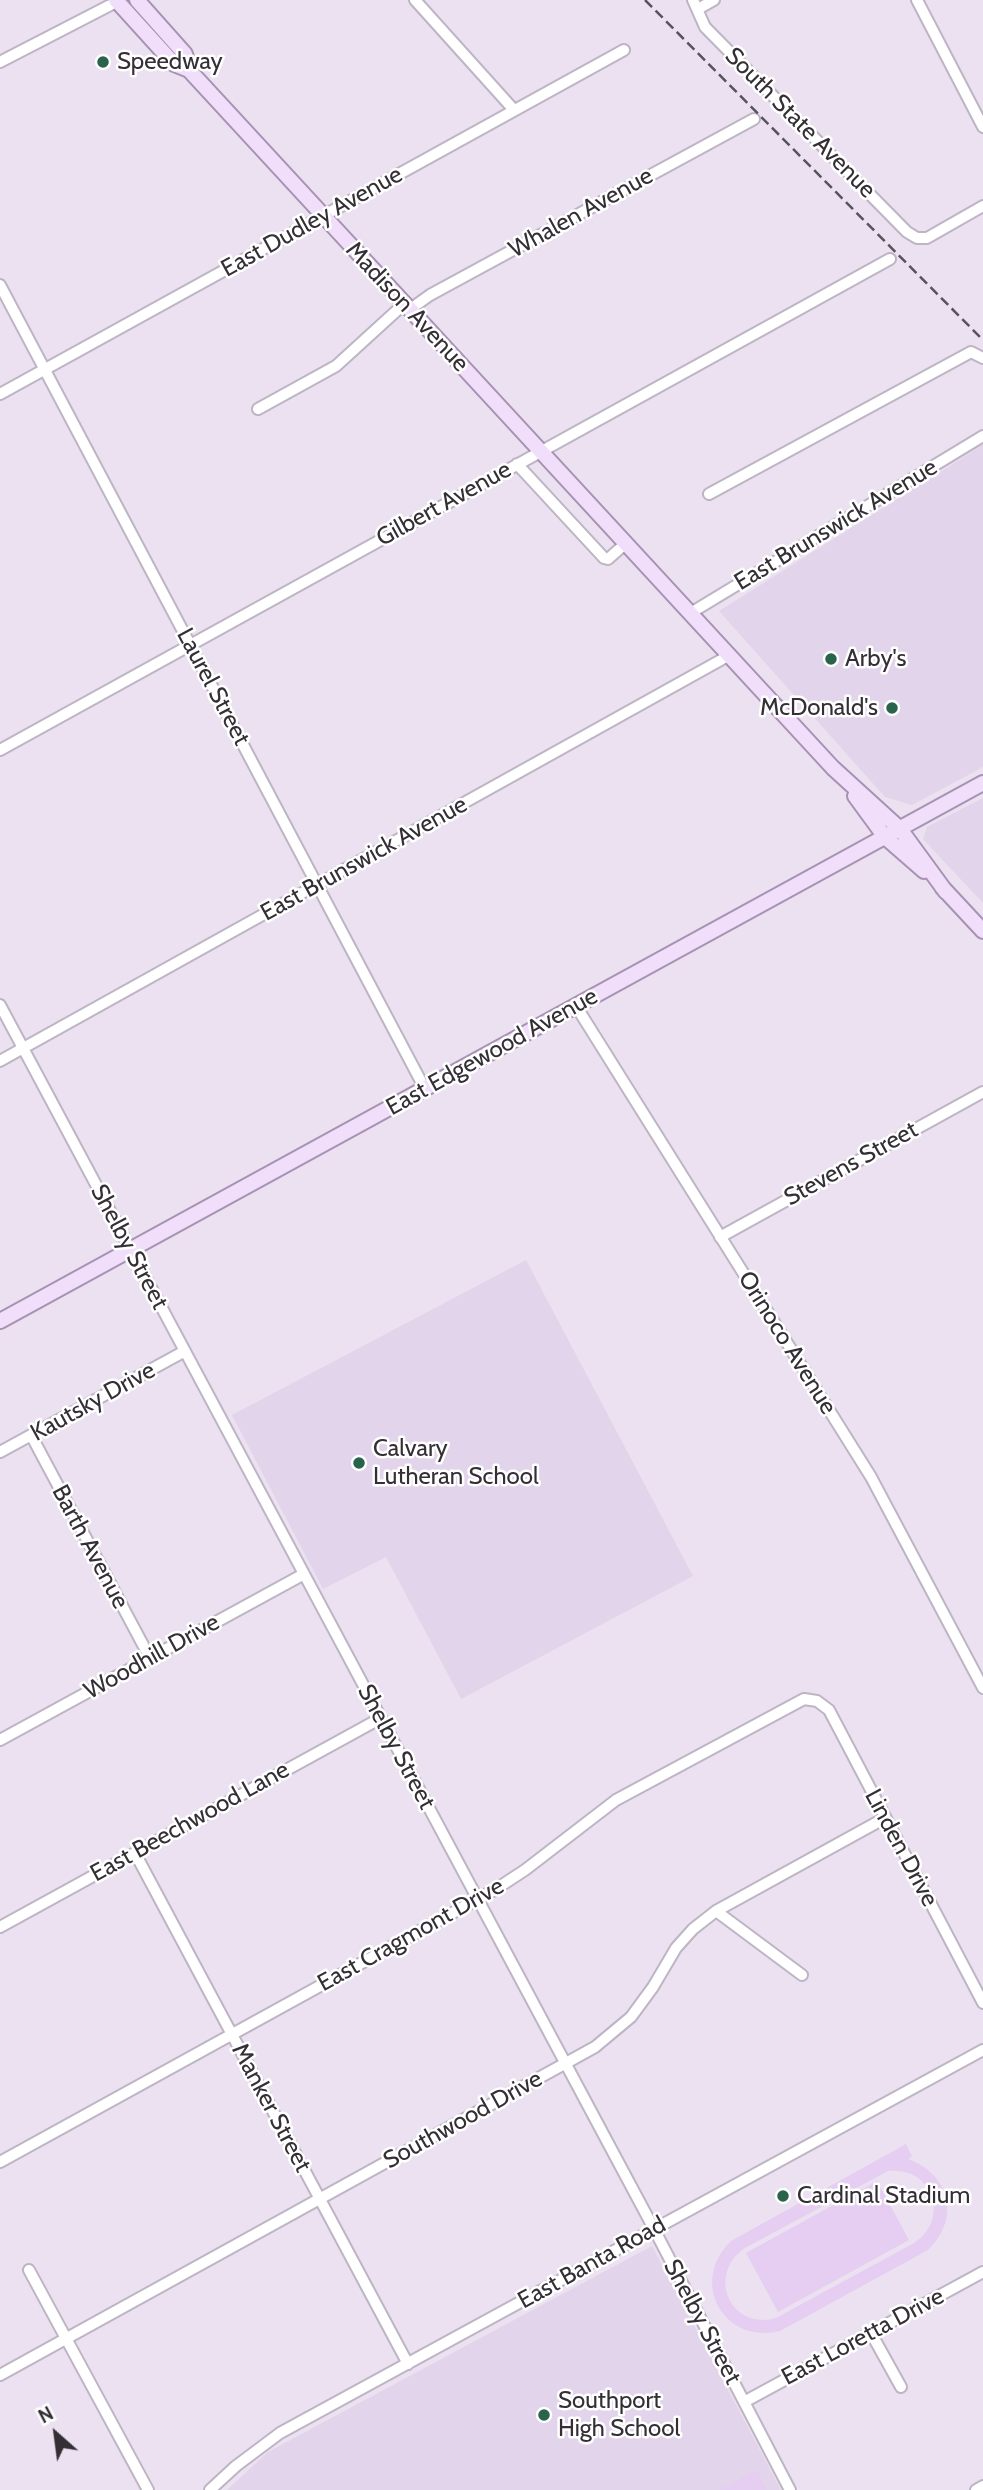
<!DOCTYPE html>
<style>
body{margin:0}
#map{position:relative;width:983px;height:2490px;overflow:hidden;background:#ebe1f0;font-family:Cabin,sans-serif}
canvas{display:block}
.north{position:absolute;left:21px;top:2399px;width:70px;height:70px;-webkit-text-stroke:5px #fff;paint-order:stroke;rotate:332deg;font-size:19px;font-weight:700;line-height:28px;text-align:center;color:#332f35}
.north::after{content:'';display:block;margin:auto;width:24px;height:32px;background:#332f35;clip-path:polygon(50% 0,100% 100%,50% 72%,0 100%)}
</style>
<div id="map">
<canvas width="983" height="2490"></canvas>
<div class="north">N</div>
</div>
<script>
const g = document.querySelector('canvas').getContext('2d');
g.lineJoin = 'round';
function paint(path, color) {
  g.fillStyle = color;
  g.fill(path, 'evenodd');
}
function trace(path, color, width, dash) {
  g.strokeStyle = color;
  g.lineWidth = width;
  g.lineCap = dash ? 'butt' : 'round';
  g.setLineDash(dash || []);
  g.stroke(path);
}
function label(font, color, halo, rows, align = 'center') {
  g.font = font + ' Cabin,sans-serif';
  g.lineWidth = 5;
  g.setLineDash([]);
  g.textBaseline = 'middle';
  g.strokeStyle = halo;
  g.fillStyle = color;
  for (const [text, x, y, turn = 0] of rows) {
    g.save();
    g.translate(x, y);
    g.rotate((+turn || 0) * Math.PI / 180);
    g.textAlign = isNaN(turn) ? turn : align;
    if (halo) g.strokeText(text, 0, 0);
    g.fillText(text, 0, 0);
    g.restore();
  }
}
paint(new Path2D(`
 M983,445v322l-71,38 -27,-8 -166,-186z
 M983,798v105l-60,-64 4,-12z
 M526,1260l167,316 -232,123 -75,-142 -63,32 -91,-174z
 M652,2246l129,244h-554l41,-38z`), '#e2d4ea');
paint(new Path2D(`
 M906,2144l6,12 -4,3c42,15 53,60 20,91l-148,81c-57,14 -91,-50 -49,-90zM888,2171c45,-5 63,48 26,72l-138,75c-46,13 -70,-44 -31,-70z
 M877,2181l32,59 -131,72 -32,-59z
 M756,2470l11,20h-48z`), '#e5cef1');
const minor = new Path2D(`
 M415,0l99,110
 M693,0l12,27 202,205 10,6h10l56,-32
 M917,0l66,127
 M698,9l16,-9
 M0,62l120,-62
 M0,285l425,804
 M409,310l21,-15 324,-176
 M0,394l624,-344
 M258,409l78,-43 68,-62
 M517,464l87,94 4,1 17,-15
 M709,494l262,-142 12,6
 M689,614l294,-178
 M0,750l890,-491
 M0,1005l654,1224 136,261
 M576,1006l295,471 112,211
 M0,1061l728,-405
 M720,1237l263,-145
 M31,1435l119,223
 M0,1452l185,-101
 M0,1740l304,-166
 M135,1853l273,511
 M716,1911l86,64
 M0,1927l381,-209
 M0,2162l496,-273 29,-19 91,-70 188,-101 13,2 12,9 154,293
 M29,2270l119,220
 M871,2333l30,54
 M0,2375l595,-328 36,-30 22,-30 23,-39 17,-19 23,-18 169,-93
 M744,2402l239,-130
 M210,2490l26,-24 44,-33 703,-383
 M976,2490l7,-4`);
const major = new Path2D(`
 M116,0l58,64 15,6 644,698 67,61 46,63
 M137,0l48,54 4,16
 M855,796l30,41 39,34
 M942,887l41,44
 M0,1321l983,-538`);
trace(minor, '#beb5c4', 14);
trace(major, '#a792b3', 18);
trace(minor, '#fff', 10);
trace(major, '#f0defa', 14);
trace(new Path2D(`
 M645,0l338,340`), '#58535b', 2.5, [10, 5]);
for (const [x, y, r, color] of [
 [103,62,7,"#2a634b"],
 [831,659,7,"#2a634b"],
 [892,708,7,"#2a634b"],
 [359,1463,7,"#2a634b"],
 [783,2196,7,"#2a634b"],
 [544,2415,7,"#2a634b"]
]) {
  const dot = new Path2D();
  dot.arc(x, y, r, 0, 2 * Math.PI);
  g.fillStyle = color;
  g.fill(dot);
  trace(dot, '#fff', 2.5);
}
label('24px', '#332f35', '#fff', [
 ["Speedway",117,62],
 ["Arby's",845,659],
 ["McDonald's",878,708,"right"],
 ["Calvary",373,1449],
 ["Lutheran School",373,1477],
 ["Cardinal Stadium",797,2196],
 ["Southport",558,2401],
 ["High School",558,2429]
], 'left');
label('24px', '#332f35', '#fff', [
 ["South State Avenue",800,123,45],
 ["Whalen Avenue",581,213,-29],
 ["East Dudley Avenue",312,222,-29],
 ["Madison Avenue",407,307,47],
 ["Gilbert Avenue",444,504,-29],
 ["East Brunswick Avenue",836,525,-31],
 ["Laurel Street",213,687,62],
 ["East Brunswick Avenue",364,859,-29],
 ["East Edgewood Avenue",492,1052,-29],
 ["Stevens Street",851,1164,-29],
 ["Shelby Street",129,1247,62],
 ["Orinoco Avenue",787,1343,58],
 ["Kautsky Drive",93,1402,-29],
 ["Barth Avenue",90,1547,62],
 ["Woodhill Drive",152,1657,-29],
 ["Shelby Street",396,1747,62],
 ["East Beechwood Lane",190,1822,-29],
 ["Linden Drive",901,1848,62],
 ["East Cragmont Drive",411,1935,-29],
 ["Manker Street",271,2108,62],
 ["Southwood Drive",463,2120,-29],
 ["East Banta Road",592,2263,-29],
 ["Shelby Street",702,2322,62],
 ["East Loretta Drive",863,2337,-28]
]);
</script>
